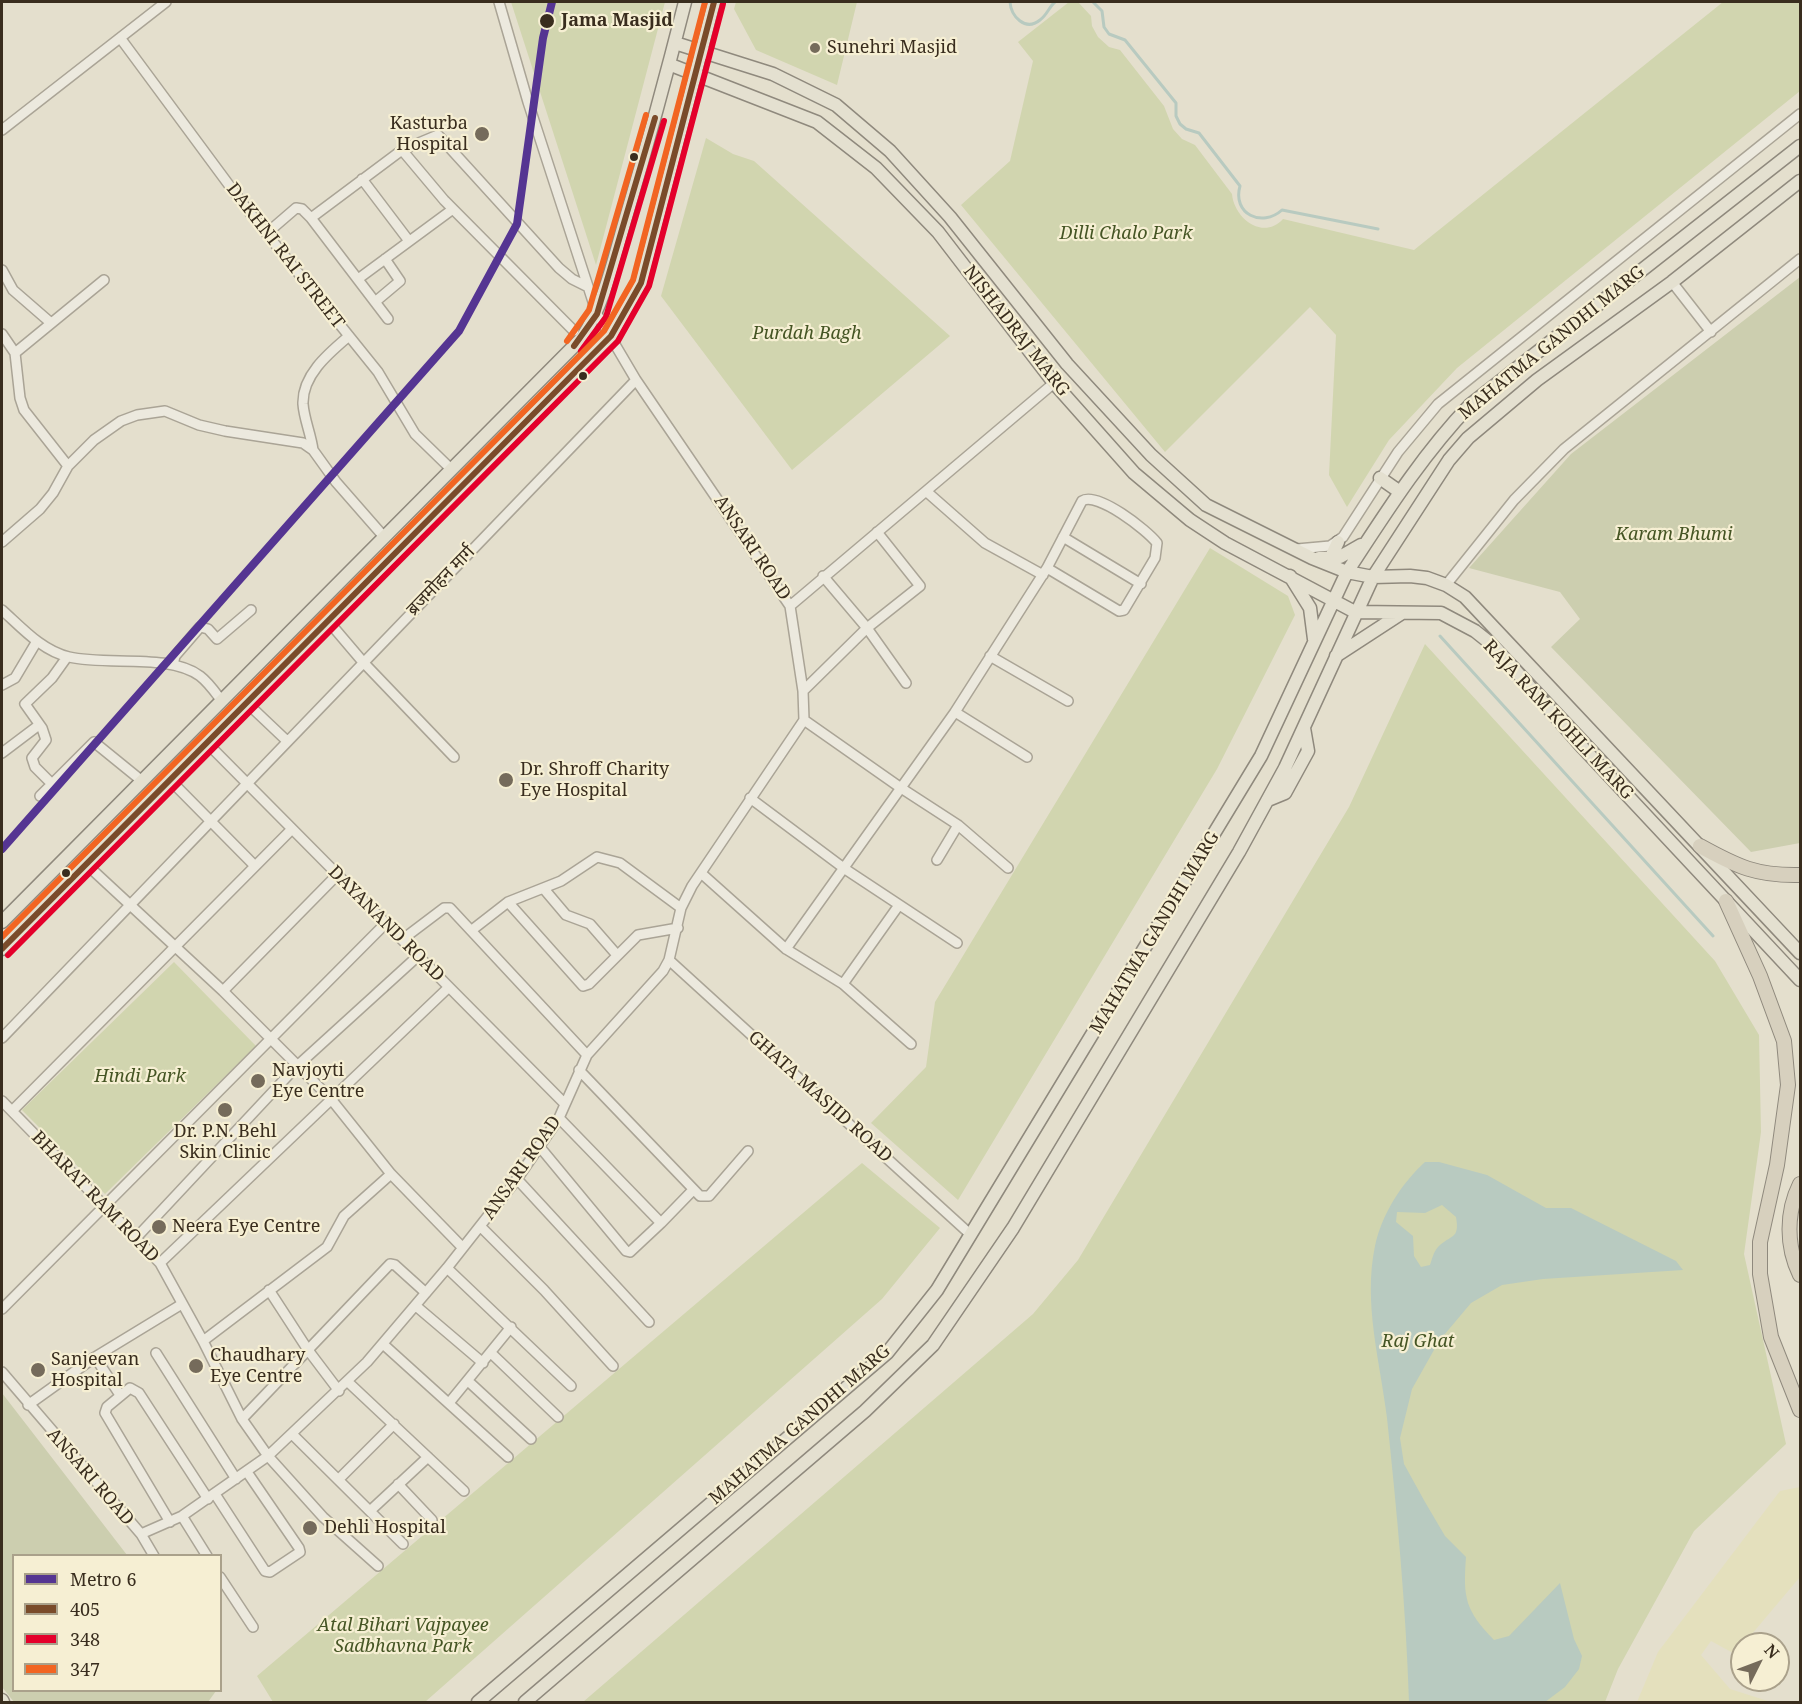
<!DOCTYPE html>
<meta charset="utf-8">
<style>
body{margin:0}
#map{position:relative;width:1802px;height:1704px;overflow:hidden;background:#e4dfcd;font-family:"Noto Serif",serif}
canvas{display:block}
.frame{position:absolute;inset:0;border:3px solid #392d1e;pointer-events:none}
.legend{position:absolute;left:12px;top:1554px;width:210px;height:138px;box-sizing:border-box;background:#f6efd3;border:2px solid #aaa18b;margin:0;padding:8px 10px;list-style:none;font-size:18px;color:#392d1e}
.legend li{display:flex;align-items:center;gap:12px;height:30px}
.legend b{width:30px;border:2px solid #aaa18b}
.north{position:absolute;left:1730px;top:1632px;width:60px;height:60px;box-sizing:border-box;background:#f6efd3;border:2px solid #aaa18b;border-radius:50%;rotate:48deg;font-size:16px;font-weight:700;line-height:24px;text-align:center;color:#392d1e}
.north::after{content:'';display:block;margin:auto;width:21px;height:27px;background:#756b5b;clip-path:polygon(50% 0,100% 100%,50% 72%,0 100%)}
</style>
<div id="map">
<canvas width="1802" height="1704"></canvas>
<div class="frame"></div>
<ul class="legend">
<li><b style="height:8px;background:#553592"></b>Metro 6</li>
<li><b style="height:8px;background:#7a4b2a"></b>405</li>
<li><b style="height:8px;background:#e4002b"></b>348</li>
<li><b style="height:8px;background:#f26522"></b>347</li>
</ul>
<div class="north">N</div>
</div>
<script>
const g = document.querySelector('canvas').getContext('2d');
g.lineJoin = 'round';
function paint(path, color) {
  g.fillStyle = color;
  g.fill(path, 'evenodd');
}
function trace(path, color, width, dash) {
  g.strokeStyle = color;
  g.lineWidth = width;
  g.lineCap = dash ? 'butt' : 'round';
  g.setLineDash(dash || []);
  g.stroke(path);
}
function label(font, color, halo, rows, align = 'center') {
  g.font = font + ' "Noto Serif","Noto Sans Devanagari",serif';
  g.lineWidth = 4.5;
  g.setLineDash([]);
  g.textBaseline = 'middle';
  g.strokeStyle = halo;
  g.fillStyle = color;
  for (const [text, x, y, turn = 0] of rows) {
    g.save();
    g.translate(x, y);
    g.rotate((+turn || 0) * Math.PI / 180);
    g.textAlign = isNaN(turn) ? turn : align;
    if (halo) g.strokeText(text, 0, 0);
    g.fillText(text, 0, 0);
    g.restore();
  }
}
paint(new Path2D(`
 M1800,1487v90l-65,77 -24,-13 -10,14 29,34 41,13h-134l21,-50 122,-161z`), '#e4e0bd');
paint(new Path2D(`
 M511,2h154l-69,263z
 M736,2h121l-20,83 -81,-35 -22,-41z
 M1069,2h9l13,14 1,10 6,11 11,10 11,3 44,56 9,23 9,10 13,6 37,49c2,24 31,47 51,25l131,31 309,-248h77v89l-343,277 -68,72 -42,67 -18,-32 7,-140 -26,-28 -145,145 -204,-247 49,-44 23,-100 -15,-19z
 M706,138l27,16 21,7 196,175 -158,134 -131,-174z
 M1210,548l78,48 7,19 -78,154 -259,431 -87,-77 55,-56 9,-65z
 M1425,644l290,317 44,74 2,97 -17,122 42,190 -92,87 -76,138 -13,33h-1022l450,-388 45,-54 271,-453z
 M174,962l82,84 -151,148 -83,-84z
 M862,1163l78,65 -58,71 -457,403h-152l-16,-26z`), '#d1d5af');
paint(new Path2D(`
 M1800,277v566l-49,9 -200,-205 29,-28 -20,-27 -91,-24 102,-114z
 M2,1393l125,162 -113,1v134l202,1 -8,11h-194l-12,-15z`), '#ccceaf');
paint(new Path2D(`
 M1425,1162h14l48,13 59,33h25l105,53 7,9 -140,9 -41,6 -31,18 -32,38 -27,48 -12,49 4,26 21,38 20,34 21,21c-3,41 -1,53 28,83l15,-4 51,-53 14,56 8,17 -3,13 -14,18 -20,15h-136c-3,-95 -12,-189 -22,-284 -7,-57 -24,-115 -12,-172 7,-32 26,-62 50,-84zM1442,1205l14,12c4,23 -5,17 -18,30 -4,4 -6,12 -8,18l-9,2 -7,-11 -1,-20 -17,-14 1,-10 28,1z`), '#b8cac0');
trace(new Path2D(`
 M1010,2c1,14 15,30 30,18 7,-5 9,-13 15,-18
 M1093,2l9,9 2,16 5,7 16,6 51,63v13l4,8 6,5 13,4 41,53c-8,28 22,42 42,24l96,19
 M1440,636l273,300`), '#b8cac0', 3);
const minor = new Path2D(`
 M121,39l125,169 132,164 37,62 37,36
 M2,130l164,-128
 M402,150l42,50 130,131
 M362,179l47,62
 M267,233l29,-25 6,1 9,9
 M2,270l11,20 38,33
 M358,279l95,-70
 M1672,282l39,50
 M375,302l25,-21 -15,-22
 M388,319l-77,-101 91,-68 36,-15 121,133 13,11 14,7
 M2,334l13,19 5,45 4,12 44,56
 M15,353l89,-73
 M313,450c-2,-16 -9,-31 -10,-46 -1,-29 26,-51 46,-68
 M927,492l58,51 58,32
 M1063,537l78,47
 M2,542l38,-33 13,-16 15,-27 26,-26 27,-19 16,-6 28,-4 34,14 26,6 78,12 10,7 23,32 49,56
 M1297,549l33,-3 13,-9 55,-85 40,-48 362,-290
 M823,576l44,52 39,55
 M1446,585l68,-85 50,-51 236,-190
 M790,606l264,-223
 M2,610c19,17 40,41 67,47 38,9 100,-4 131,19 9,7 15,16 21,24
 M329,622l34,40 91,95
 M990,656l78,45
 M173,665l2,-9 25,-29 8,2 9,10 34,-29
 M2,685l13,-7 22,-37
 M803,691l64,-63 53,-42 -43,-54
 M248,704l39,37
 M955,712l72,45
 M804,720l97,68 57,37 50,43
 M208,744l356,359
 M2,753l37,-28
 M171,781l84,85
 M52,784l-17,-17 -3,-9 14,-18 -4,-12 -17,-24 27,-26 15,-21
 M40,796l54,-54 48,39
 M750,798l95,71 112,74
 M937,860l21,-35
 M86,864l137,127 108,108 60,75 71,73
 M701,873l85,76 57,35 68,60
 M544,889l22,26 24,9 27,31
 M508,902l75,84 6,-2 49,-49 40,-7
 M472,930l36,-28 53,-21 36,-24 23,6 61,45
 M403,939l41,-31h6l137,147
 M786,949l169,-237 92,-144 35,-67c15,-10 65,29 75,42l-2,15 -31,52 -5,1 -72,-43
 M669,960l302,275
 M843,984l56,-79
 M223,991l115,-117
 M2,1038l634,-658
 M579,1070l121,126h9l39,-45
 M2,1101l158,162 43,78 39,78 26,37 55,61 55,49
 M12,1111l280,-282
 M559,1118l102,105 32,-33
 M539,1146l87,105 4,1 31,-29
 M517,1179l132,143
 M480,1226l64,64 69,76
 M136,1238l160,-171 122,-111
 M160,1263l289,-276
 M447,1268l124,118
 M269,1290l39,60 31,41
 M416,1306l67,57
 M2,1309l384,-386
 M203,1341l124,-94 17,-31 47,-42
 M383,1344l125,113
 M156,1353l80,126
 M491,1353l67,64
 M95,1357l25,38
 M2,1372l139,162 41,-18 86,-60 99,-94 80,-94 70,-89 42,-61 28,-63 76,-84 6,-11 12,-52 11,-22 112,-166 -1,-29 -13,-85 -154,-226 -39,-66 -69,-212 -29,-100
 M468,1381l63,58
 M348,1382l116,109
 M449,1403l62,-76
 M28,1405l67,-48 87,-53
 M242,1419l148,-155 5,1 31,28
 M292,1434l111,110
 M339,1479l55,-55
 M398,1484l34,36
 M215,1494l50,77 5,1 30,-20 -1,-4 -52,-76
 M371,1510l57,-53
 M182,1516l25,40
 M170,1522l-65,-109 2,-6 23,-19 9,5 69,106
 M141,1534l13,22
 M220,1577l33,50`);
const major = new Path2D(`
 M675,43l98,31 63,31 54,46 60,66 117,147 84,91 55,50 106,53 35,14 26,5 37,-1 17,2 19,7 19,12 335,356
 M671,65l146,57 59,46 62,64 116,151 80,90 56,47 35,23 130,69 86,1 34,18 20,16 88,101 217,232
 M1380,478l20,14
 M1319,558l21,-1 21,-12
 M1330,559l8,-17
 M1290,576l20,32 4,31
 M1336,656l66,-43
 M1268,800l17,-7 23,-42 -4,-23
 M2,922l580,-584c24,-38 32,-81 45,-124 21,-71 40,-141 58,-212
 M2,949l609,-613 30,-53 73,-281
 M2,1700l1,2
 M478,1702l409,-349 50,-63 324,-534 86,-184c38,-58 75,-117 123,-167l330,-259
 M525,1702l340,-291 68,-66 80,-117 226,-376 46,-84 88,-191 76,-117 19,-22 69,-58 135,-98 128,-101`);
const highway = new Path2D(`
 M1700,846c38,21 57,30 100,29
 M1726,901l34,75 24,65 4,44 -11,80 -17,77v32l11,63 29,73
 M1800,1184c-14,28 -14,62 0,91`);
trace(minor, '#aaa496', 12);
trace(major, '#8f897d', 15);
trace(highway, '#8f897d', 16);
trace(minor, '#ece9de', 9);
trace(major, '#e4e0d0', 12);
trace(highway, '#d7d0be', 14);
trace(new Path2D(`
 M574,346l23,-32 58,-196
 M2,949l609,-613 30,-53 73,-281`), '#7a4b2a', 6);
trace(new Path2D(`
 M581,351l25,-34 58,-196
 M8,955l610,-614 31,-55 74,-282`), '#e4002b', 6);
trace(new Path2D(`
 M567,341l22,-31 57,-195
 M2,937l602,-606 29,-51 72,-278`), '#f26522', 6);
trace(new Path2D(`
 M2,849l457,-518 58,-107 26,-186 9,-36`), '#553592', 8);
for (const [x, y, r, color] of [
 [547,21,8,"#392d1e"],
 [815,48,6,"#756b5b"],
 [482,134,8,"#756b5b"],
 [634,157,5,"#392d1e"],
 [583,376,5,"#392d1e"],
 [506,780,8,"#756b5b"],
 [66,873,5,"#392d1e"],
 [258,1081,8,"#756b5b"],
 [225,1110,8,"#756b5b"],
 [159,1227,8,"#756b5b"],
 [196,1366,8,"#756b5b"],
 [38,1370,8,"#756b5b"],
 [310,1528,8,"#756b5b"]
]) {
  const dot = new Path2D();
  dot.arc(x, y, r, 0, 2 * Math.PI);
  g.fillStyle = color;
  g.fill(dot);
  trace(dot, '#f6efd3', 2);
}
label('bold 18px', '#392d1e', '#f6efd3', [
 ["Jama Masjid",561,21]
], 'left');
label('18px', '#392d1e', '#f6efd3', [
 ["Sunehri Masjid",827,48],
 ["Kasturba",468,124,"right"],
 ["Hospital",468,145,"right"],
 ["Dr. Shroff Charity",520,770],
 ["Eye Hospital",520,791],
 ["Navjoyti",272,1071],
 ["Eye Centre",272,1092],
 ["Dr. P.N. Behl",225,1132,"center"],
 ["Skin Clinic",225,1153,"center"],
 ["Neera Eye Centre",172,1227],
 ["Chaudhary",210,1356],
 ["Eye Centre",210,1377],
 ["Sanjeevan",51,1360],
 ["Hospital",51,1381],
 ["Dehli Hospital",324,1528]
], 'left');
label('italic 18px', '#455524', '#f6efd3', [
 ["Dilli Chalo Park",1126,234],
 ["Purdah Bagh",807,334],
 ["Karam Bhumi",1674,535],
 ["Hindi Park",140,1077],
 ["Raj Ghat",1418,1342],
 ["Atal Bihari Vajpayee",403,1626],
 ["Sadbhavna Park",403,1647]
]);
label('18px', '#392d1e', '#f6efd3', [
 ["DAKHNI RAI STREET",285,256,52],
 ["NISHADRAJ MARG",1016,331,52],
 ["MAHATMA GANDHI MARG",1552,343,-39],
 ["ANSARI ROAD",752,548,56],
 ["ब्रजमोहन मार्ग",441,581,-46],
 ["RAJA RAM KOHLI MARG",1558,720,47],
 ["DAYANAND ROAD",386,924,45],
 ["MAHATMA GANDHI MARG",1155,933,-59],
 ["GHATA MASJID ROAD",820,1097,42],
 ["ANSARI ROAD",522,1168,-55],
 ["BHARAT RAM ROAD",95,1197,46],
 ["MAHATMA GANDHI MARG",800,1425,-41],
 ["ANSARI ROAD",90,1477,49]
]);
</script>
